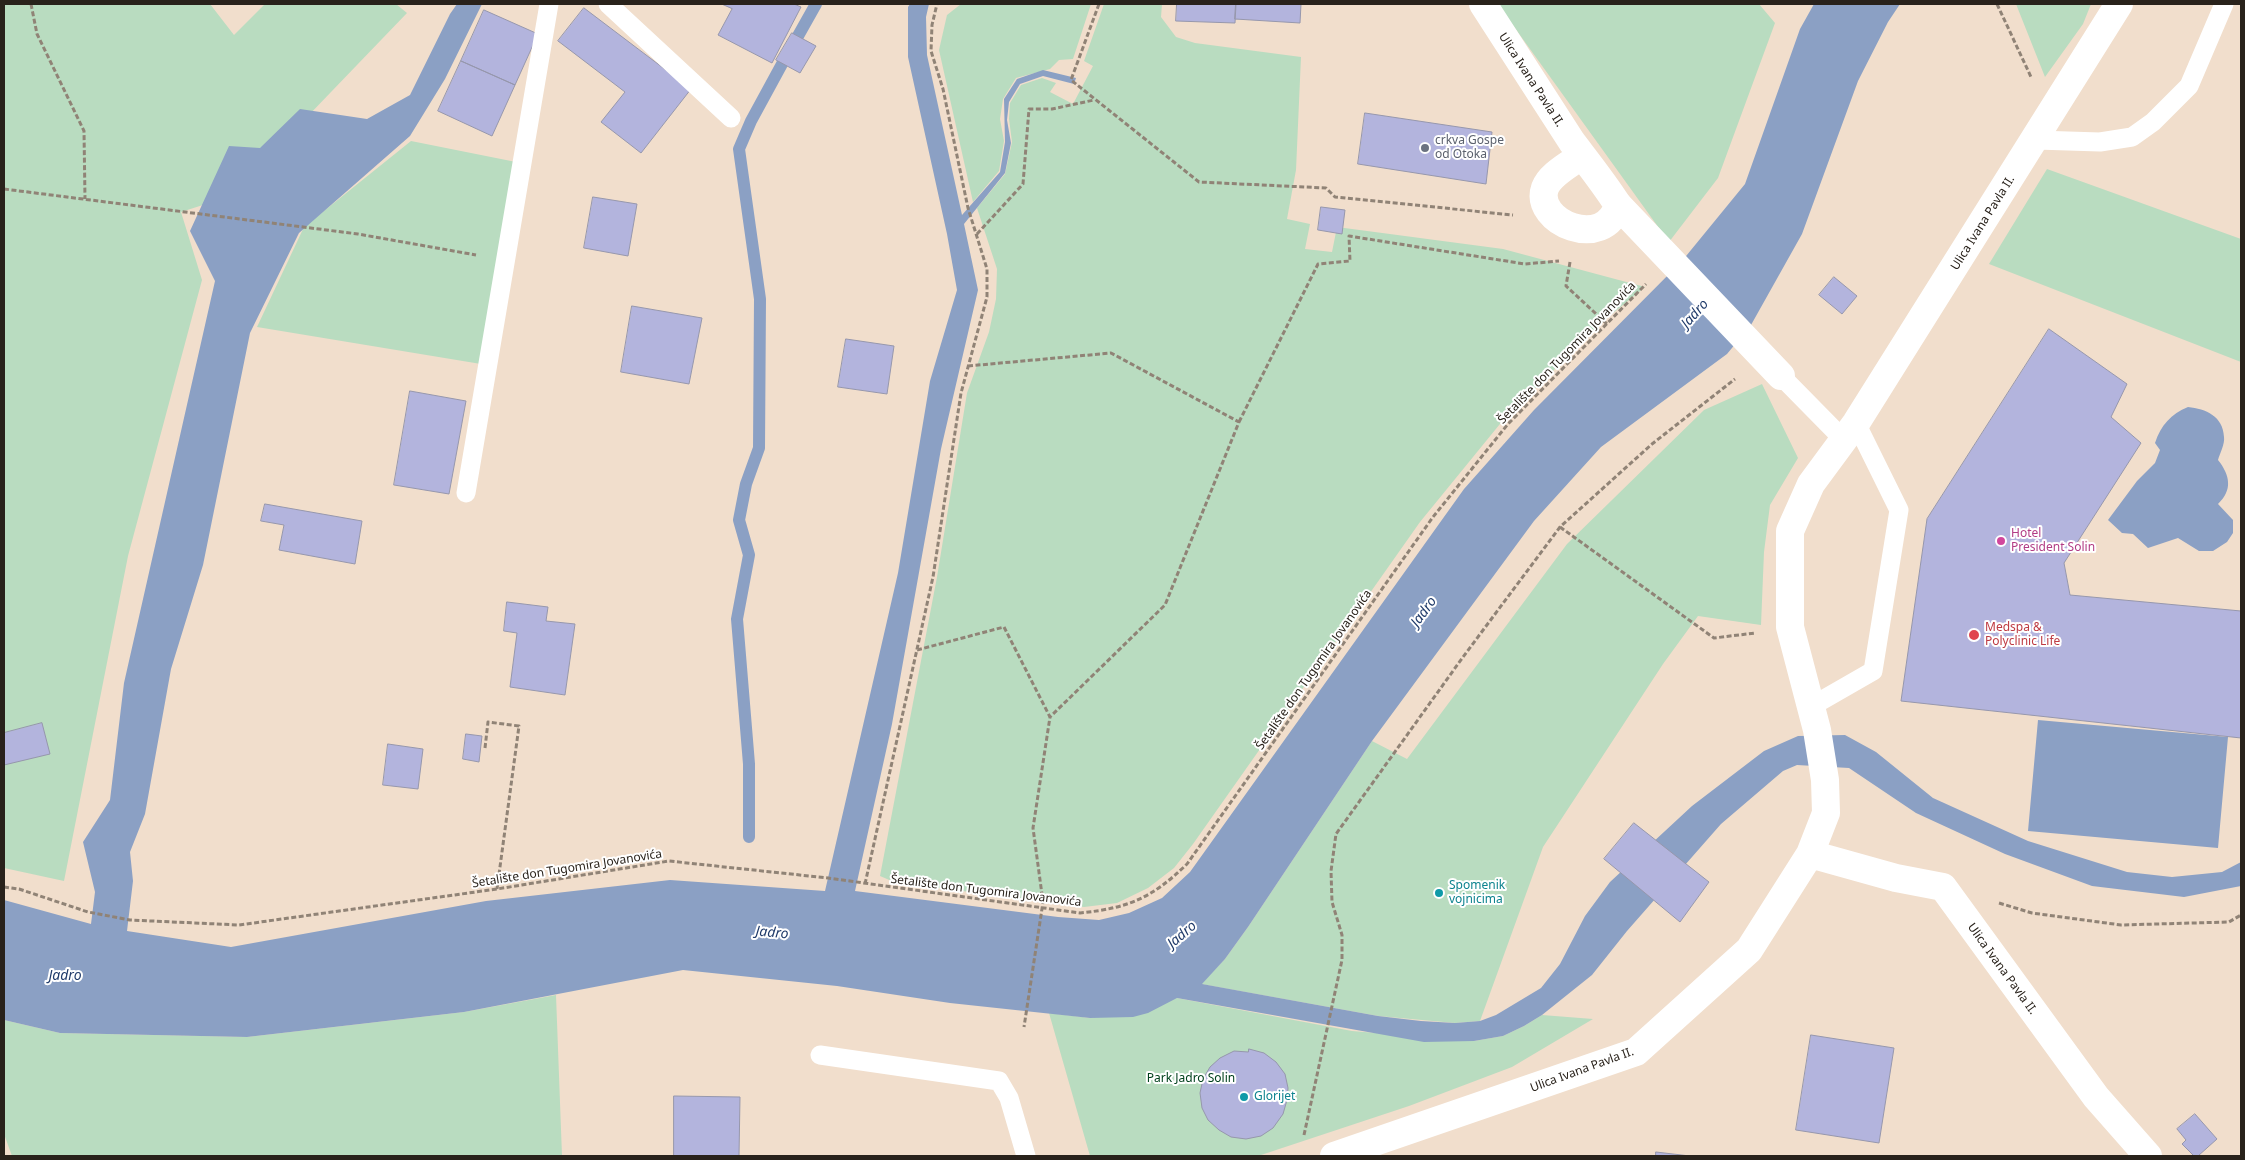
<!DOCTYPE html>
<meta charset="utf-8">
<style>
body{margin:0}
#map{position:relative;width:2245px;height:1160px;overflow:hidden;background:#f1decc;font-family:"Noto Sans",sans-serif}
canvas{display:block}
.frame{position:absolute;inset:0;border:5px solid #29221b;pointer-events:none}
</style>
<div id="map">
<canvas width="2245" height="1160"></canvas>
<div class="frame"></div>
</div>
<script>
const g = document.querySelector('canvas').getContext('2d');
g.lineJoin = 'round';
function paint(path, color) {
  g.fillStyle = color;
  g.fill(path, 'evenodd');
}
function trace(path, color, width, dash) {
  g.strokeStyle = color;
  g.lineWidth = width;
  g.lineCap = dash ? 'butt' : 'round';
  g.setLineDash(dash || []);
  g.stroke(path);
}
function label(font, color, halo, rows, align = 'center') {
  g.font = font + ' "Noto Sans",sans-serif';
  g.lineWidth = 4;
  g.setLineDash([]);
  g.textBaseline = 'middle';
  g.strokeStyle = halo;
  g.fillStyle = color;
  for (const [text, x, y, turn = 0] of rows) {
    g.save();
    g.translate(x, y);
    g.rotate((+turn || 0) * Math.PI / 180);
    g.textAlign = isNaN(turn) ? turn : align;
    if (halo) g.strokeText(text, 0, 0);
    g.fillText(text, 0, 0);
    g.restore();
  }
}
paint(new Path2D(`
 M4,4h206l24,31 31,-31h131l11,9 -176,183 -50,16 21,68 -74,276 -64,325 -60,-13z
 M961,4h130l-18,55 -14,1 -9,9 -34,9 -13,21 -3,20 4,22 -5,30 -26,31 -34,-152 8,-35z
 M1104,4h58l-1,13 15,20 19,6 106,14 -5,113 -9,49 23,5 -5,25 27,3 5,-25 166,22 142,38 -38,31 -103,101 -84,103 -227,322 -19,24 -26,20 -31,15 -33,4 -190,-25 -14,-6 57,-299 30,-184 22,-61 7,-33 1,-30 -20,-61 28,-34 7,-32 -3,-23 1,-16 11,-18 21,-7 14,5 -6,9 23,12 20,-38 -9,-5z
 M1500,4h259l16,19 -57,155 -49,64 -170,-236z
 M2016,4h75l-8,20 -38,53z
 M411,141l110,22 -34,202 -230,-38 47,-100z
 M2047,169l194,70v123l-252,-98z
 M1762,384l36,74 -28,47 -6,47 -3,73 -63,-9 -35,48 -120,183 -63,174 -25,2 -77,-7 -177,-32 24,-25 23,-32 124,-186 35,18 160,-215 137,-134z
 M556,995l6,161h-550l-8,-22v-114l56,13 187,4 217,-25z
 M1177,998l175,33 122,10 29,-5 21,-10 18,-11 51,4 -81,48 -103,39 -151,50h-168l-41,-143 41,5z`), '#b9dcc0');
paint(new Path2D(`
 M457,4h25l-37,75 -35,57 -111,97 -49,100 -47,232 -32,104 -26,145 -15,38 3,29 -6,50 104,16 255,-46 184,-21 155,11 73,-318 32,-192 27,-91 -10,-56 -39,-177v-50l2,-3h19l-3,13 1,38 35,160 38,-43 5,-30 -1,-43 13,-20 26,-9 33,8 -2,6 -31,-8 -23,8 -11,18 -2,18 4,23 -6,30 -41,51 14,66 -37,159 -49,275 -37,167 203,26 41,3 30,-7 33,-15 28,-26 274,-383 70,-79 148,-149 63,-77 55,-155 14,-25h86l-12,18 -30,59 -56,153 -51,91 -24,29 -126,93 -67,74 -162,220 -124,186 -23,32 -23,25 176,32 43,5 34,2 25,-2 16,-6 45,-27 19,-24 25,-48 25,-34 82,-76 72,-55 34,-15 47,-1 31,17 57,46 95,43 99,31 45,5 50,-5 19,-10v24l-57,11 -92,-11 -87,-32 -89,-41 -67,-45 -52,-3 -14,6 -62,53 -94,107 -35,44 -50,40 -18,11 -21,10 -29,5 -50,1 -247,-44 -29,15 -15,4 -43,1 -140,-15 -113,-17 -154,-16 -219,42 -217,25 -187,-4 -56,-13v-120l87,24 4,-32 -12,-50 27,-42 14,-117 91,-402 -25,-50 39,-85 31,2 40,-39 67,10 43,-24 40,-81z
 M2188,407c18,2 35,9 36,30 1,7 -4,16 -6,23 12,15 15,30 0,44l15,16v13l-6,9 -14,9h-14l-21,-13 -30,10 -15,-14 -11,-1 -14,-13 29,-39 18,-18 5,-13 -5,-7c6,-18 16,-29 33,-36z
 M2038,720l190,17 -10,111 -190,-17z`), '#8ba0c4');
trace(new Path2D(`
 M798,36l18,-32
 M749,837v-73l-12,-145 12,-64 -10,-35 7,-36 13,-36 1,-149 -21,-150 12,-28 31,-57`), '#8ba0c4', 12);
const building = new Path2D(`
 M722,4h72l7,3 -29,56 -54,-28 14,-26z
 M1177,4h59l-1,19 -59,-2z
 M1236,4h65l-1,19 -65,-4z
 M584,8l107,81 -50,64 -40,-31 24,-30 -67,-51z
 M484,10l54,24 -23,51 -54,-24z
 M792,33l24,13 -16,27 -24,-13z
 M461,61l54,24 -23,51 -54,-25z
 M1365,113l127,19 -6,52 -128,-20z
 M593,197l44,7 -9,52 -44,-8z
 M1321,207l24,3 -3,24 -24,-4z
 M1834,277l23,19 -15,18 -23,-19z
 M632,306l70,12 -13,66 -68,-12z
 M2049,329l78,55 -16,33 30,26 -77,120 6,32 171,16v127l-340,-37 26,-182z
 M846,339l48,7 -7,48 -49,-7z
 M410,391l56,10 -17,93 -55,-9z
 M265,504l97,17 -7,43 -76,-14 5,-25 -23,-4z
 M507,602l41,5 -2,14 29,3 -10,71 -55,-8 7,-54 -13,-2z
 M42,723l8,31 -46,11v-32z
 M466,734l16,2 -3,26 -16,-3z
 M388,744l35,5 -5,40 -35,-4z
 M1634,823l75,59 -29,40 -76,-63z
 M1811,1035l83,13 -15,95 -83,-13z
 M1249,1049l15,4 12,9 9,12 3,14 -1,12 -4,14 -10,14 -12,8 -15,3 -15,-2 -12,-7 -11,-10 -6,-12 -2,-15 3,-14 7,-12 10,-9 14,-7 14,1z
 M674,1096l66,1 -1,59h-65z
 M2195,1114l22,25 -19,17h-4l-12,-12 4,-4 -9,-11z
 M1656,1152l34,4h-34z`);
paint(building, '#b3b4dd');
trace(building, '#9697ac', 1);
trace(new Path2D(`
 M31,4l6,30 47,97 1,68
 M1099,4l-28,76 128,102 127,6 9,9 178,18
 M1997,4l34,73
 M4,189l354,45 118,21
 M977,234l46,-50 6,-75h23l42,-9
 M1570,262l-4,24 41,38
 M968,366l143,-13 128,69 -74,183 -115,112
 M1239,422l79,-158 32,-3 -1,-25 176,28 34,-3
 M1560,527l154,111 41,-5
 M917,650l87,-23 46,90 -17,111 10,74 -19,125
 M485,748l3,-26 31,4 -22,163
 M865,884l68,-307 28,-184 26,-96v-28l-19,-61 -25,-119 -12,-38 1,-26 5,-21
 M4,887l15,2 69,23 42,8 109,5 258,-36 172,-28 159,17 252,35c49,-5 72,-15 107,-49l246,-347 75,-93 138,-140
 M1999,903l33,10 89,12 108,-3 12,-7
 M1304,1135l38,-175v-25l-10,-33 -1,-31 5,-37 127,-177 97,-130 92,-83 83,-65`), '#908376', 3, [5, 2.5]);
trace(new Path2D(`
 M608,4l123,114
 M2036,140l64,2 32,-5 21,-15 36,-36 35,-82
 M1781,376l62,63
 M466,493l83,-489
 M1812,706l61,-35 26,-161 -43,-87
 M820,1055l179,26 10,17 17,58`), '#fff', 19);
trace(new Path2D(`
 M1618,205l163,171`), '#fff', 28);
trace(new Path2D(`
 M1483,4l89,138c16,21 32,41 46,63 -13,47 -85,17 -73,-17 5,-14 26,-24 37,-33
 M1810,854l86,24 47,9 153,210 52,59
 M1334,1156l302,-104 113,-102 61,-96 16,-41 -1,-33 -8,-50 -27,-103v-96l21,-47 45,-61 263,-419`), '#fff', 28);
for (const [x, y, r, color] of [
 [1425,148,5,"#6b7280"],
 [2001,541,5,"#d1479c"],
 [1974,635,6,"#e0444e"],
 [1439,893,5,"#0f9aa8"],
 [1244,1097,5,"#0f9aa8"]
]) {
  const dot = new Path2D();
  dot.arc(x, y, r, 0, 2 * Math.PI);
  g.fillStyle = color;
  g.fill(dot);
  trace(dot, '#fff', 2);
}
label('12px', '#29221b', '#fff', [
 ["Ulica Ivana Pavla II.",1531,80,57],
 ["Ulica Ivana Pavla II.",1983,223,-58],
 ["Šetalište don Tugomira Jovanovića",1567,353,-46],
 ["Šetalište don Tugomira Jovanovića",1314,670,-55],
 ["Šetalište don Tugomira Jovanovića",567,869,-9],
 ["Šetalište don Tugomira Jovanovića",986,891,7],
 ["Ulica Ivana Pavla II.",2002,969,54],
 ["Ulica Ivana Pavla II.",1582,1070,-20]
]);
label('12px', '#5b616d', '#fff', [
 ["crkva Gospe",1435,141],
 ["od Otoka",1435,155]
], 'left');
label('12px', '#b23c85', '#fff', [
 ["Hotel",2011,534],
 ["President Solin",2011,548]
], 'left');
label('12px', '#be3a42', '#fff', [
 ["Medspa &",1985,628],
 ["Polyclinic Life",1985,642]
], 'left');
label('12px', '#0d838f', '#fff', [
 ["Spomenik",1449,886],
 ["vojnicima",1449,900],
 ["Glorijet",1254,1097]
], 'left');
label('12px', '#00411c', '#fff', [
 ["Park Jadro Solin",1191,1079]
]);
label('italic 14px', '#203b6a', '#fff', [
 ["Jadro",1695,314,-48],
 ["Jadro",1424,612,-54],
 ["Jadro",772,933,5],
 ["Jadro",1182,935,-41],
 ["Jadro",65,976]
]);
</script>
